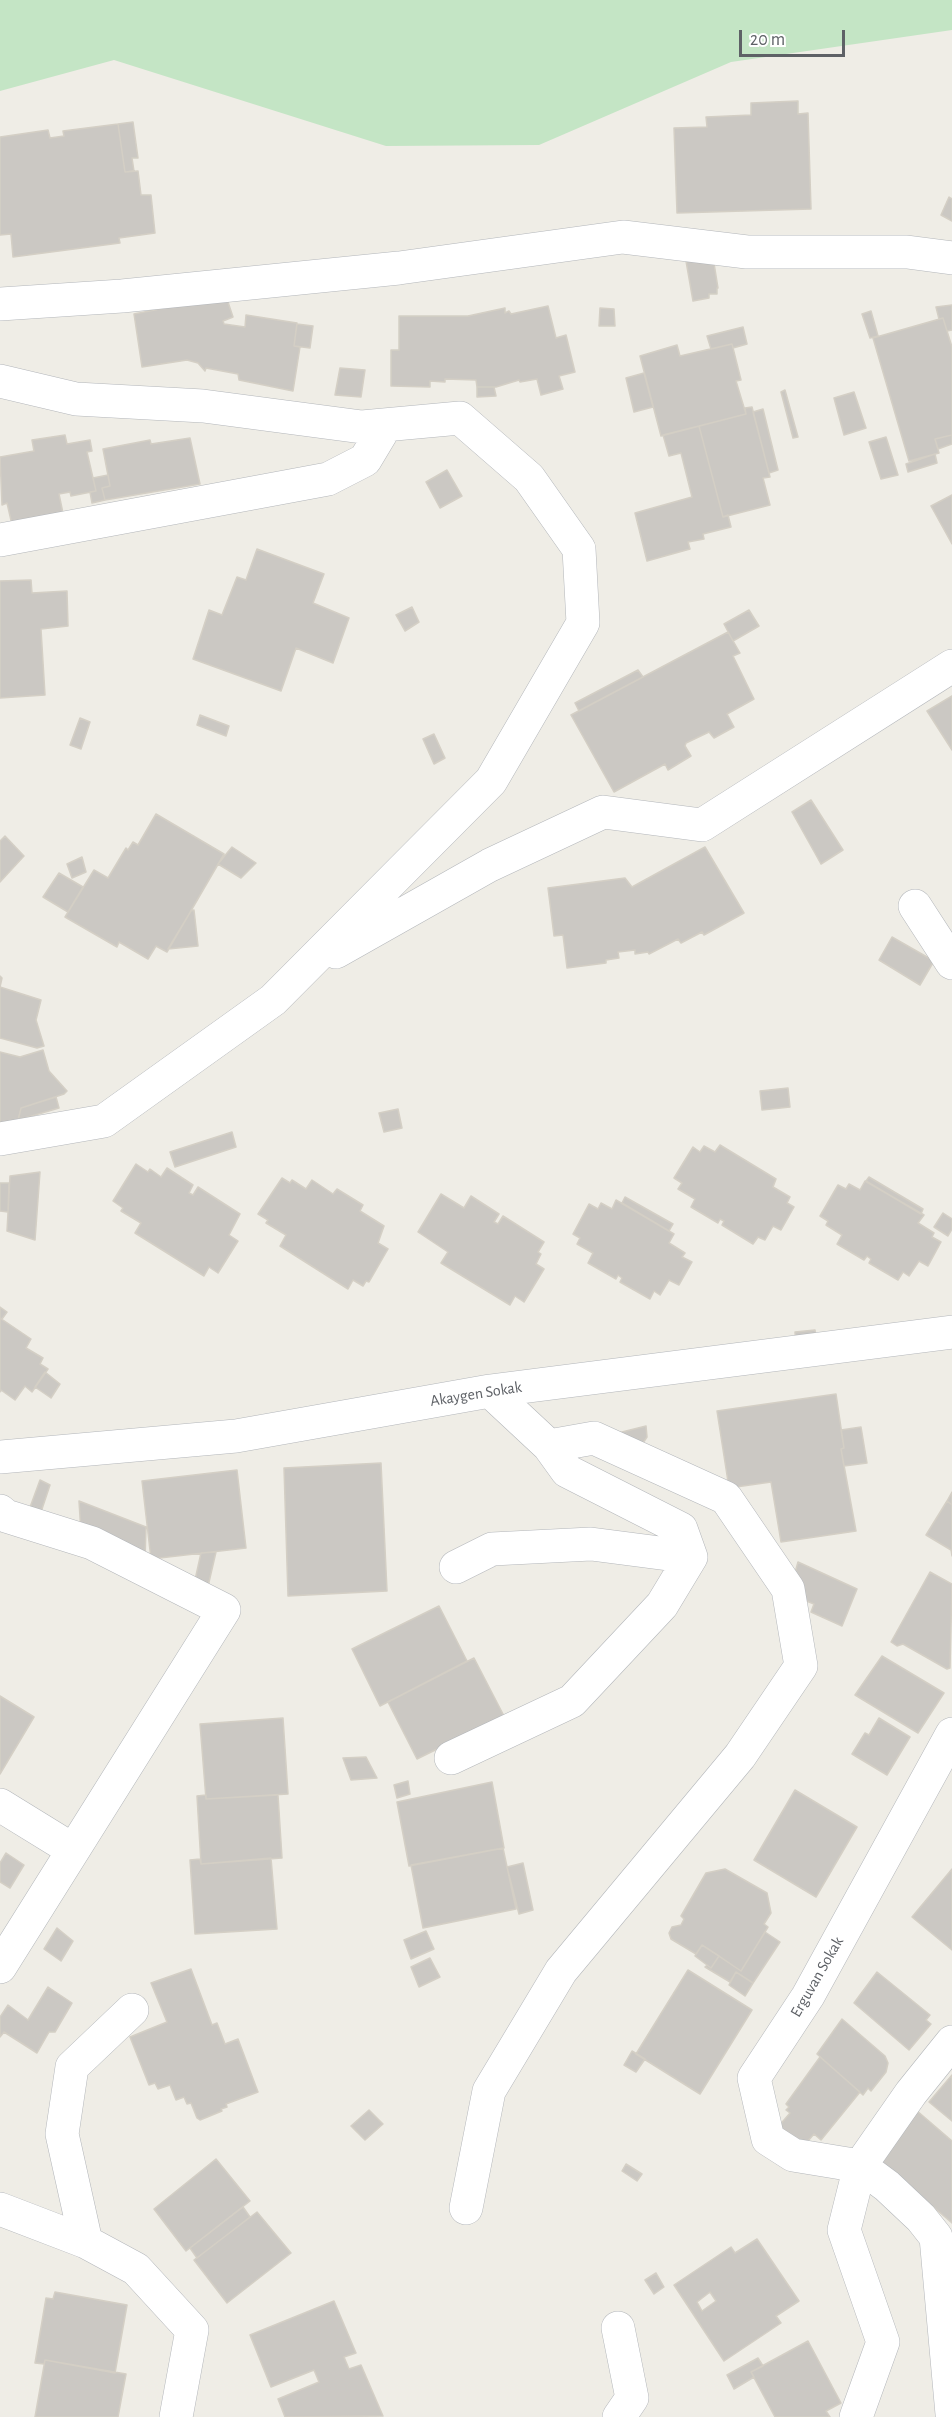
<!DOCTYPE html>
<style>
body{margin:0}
#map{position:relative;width:952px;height:2417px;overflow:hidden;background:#efede6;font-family:"Alegreya Sans",sans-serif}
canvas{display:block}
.scale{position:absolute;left:739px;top:30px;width:106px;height:27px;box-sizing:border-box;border:3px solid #5e6166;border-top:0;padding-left:8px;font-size:18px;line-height:21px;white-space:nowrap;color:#5e6166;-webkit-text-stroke:4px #fff;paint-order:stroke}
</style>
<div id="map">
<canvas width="952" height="2417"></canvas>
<div class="scale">20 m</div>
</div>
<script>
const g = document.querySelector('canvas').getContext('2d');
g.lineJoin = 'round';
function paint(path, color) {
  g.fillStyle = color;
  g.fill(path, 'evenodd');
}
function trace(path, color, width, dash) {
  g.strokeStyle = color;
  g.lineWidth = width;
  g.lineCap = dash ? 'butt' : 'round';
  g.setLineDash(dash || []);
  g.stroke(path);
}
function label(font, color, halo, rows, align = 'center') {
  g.font = font + ' "Alegreya Sans",sans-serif';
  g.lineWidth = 5;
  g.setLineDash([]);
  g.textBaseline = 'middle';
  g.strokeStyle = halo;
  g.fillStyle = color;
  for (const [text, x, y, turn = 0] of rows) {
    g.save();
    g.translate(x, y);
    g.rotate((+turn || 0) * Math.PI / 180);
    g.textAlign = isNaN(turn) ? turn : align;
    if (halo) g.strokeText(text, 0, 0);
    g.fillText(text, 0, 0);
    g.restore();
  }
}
paint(new Path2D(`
 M0,0h952v30l-221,32 -192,83 -153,1 -272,-86 -114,31z`), '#c4e5c5');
const building = new Path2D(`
 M798,101v13l10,-1 3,96 -134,4 -3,-85 33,-1 -1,-10 45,-2v-12z
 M133,122l5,36h-6l2,13 -9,1 -7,-48z
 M118,124l7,48 13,-1 3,24h10l4,38 -36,5 1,5 -107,14 -2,-23 -11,1v-98l48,-7 2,8 14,-2 -1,-5z
 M949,197l3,2v22l-11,-6z
 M713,257l5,31h-1v6h-8v4l-16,3 -7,-40z
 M226,296l7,21 -10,4 1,3 21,3 1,-12 51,8 -3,23 6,1 -7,44 -54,-11 -1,-6 -32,-6 -1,3 -7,-8 -11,-3 -45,7 -8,-53z
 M952,305v25l-5,1 -4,-13 -4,1 -3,-12z
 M548,306l8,32 10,-3 9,37 -16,4 4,13 -22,6 -4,-16 -17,3 -1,-2 -23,7h-19l-1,-7 -31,-1v3l-15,-1v6l-39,-1v-36h8v-34h69l37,-8v5l4,-2 2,3z
 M600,308l14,1 1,17h-16z
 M871,311l7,25 -8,2 -8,-24z
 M943,318l9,29v88l-17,4 4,14 -30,8 -36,-123z
 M297,324l16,2 -3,22 -16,-2z
 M743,327l4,17 -14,4 -1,-4 -21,5 -4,-13z
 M732,344l9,36 -5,1 10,33 -85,22 -21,-80 37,-11 3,11z
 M340,368l25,2 -4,27 -26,-2z
 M644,373l9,34 -19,5 -8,-34z
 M477,387h17l2,9 -19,1z
 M785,390l13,47 -5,1 -12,-46z
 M854,392l12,36 -22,7 -10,-37z
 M752,407l18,70 -7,1 7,27 -47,12 -24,-91 47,-12 -1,-6z
 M763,409l15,61 -9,3 -16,-61z
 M699,426l24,91 5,-2 3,12 -28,7 1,5 -16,3 2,7 -43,12 -12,-48 57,-16 -11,-44 -12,3 -6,-21z
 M65,435l2,9 23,-4 2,11 -5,1 9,39 -25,5 -1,-4 -11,2 5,24 -51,11 -6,-26 -5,2 -2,-48 34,-6 -2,-11z
 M952,435v9l-14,5 -3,-10z
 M886,437l12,38 -17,4 -12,-37z
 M190,438l10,46 -95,16 -3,-12 8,-2 -7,-37 47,-9 1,4z
 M935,454l2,9 -29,9 -2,-8z
 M447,470l15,26 -22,12 -14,-26z
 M108,475l2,11 -8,2 3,12 -13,3 -2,-11 6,-1 -3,-13z
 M952,495v49l-21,-38z
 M257,549l67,25 -11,29 36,15 -16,45 -37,-15 -15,43 -88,-32 16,-49 13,5 15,-38 9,3z
 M31,580l1,13 35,-2 1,35 -27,3 4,66 -45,3v-117z
 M412,607l7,15 -14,9 -9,-16z
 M749,610l10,16 -26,15 -9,-17z
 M728,632l12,21 -7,3 21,43 -27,15 7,13 -20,11 -5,-6 -23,11 -1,3 6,10 -23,14 -3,-6 -51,28 -43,-77z
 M638,670l5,7 -64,34 -4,-8z
 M952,696v54l-25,-39z
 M200,715l29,11 -3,10 -29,-11z
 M80,718l10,4 -9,27 -11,-4z
 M434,734l11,24 -11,6 -11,-25z
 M811,800l32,50 -22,14 -29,-52z
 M156,814l68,40 -57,98 -11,-6 -8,13 -29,-17 -2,5 -52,-30 29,-47 14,8 18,-30 2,2 5,-8 5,3z
 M5,836l19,20 -24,26v-41z
 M232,847l24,16 -15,15 -23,-14z
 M705,847l39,66 -40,22 -2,-3 -21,11 -3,-4 -29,15 -1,-2 -13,2v-4l-17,2 1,6 -13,2v3l-39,5 -4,-33 -9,1 -6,-48 77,-10 7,9z
 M82,857l4,15 -14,6 -5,-14z
 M59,873l24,14 -15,25 -25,-15z
 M194,910l4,36 -30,3 23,-38z
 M892,937l42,24 -14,24 -41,-25z
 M0,976l2,2 -2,9 41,13 -5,20 8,26 -7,2 -37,-10z
 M43,1050l6,21 18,20 -3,3 -43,14 -5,21 -16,3v-80l20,5z
 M788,1088l2,19 -28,3 -2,-19z
 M56,1097l3,11 -41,12 3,-12z
 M398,1109l4,19 -18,4 -5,-19z
 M232,1132l4,15 -61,20 -5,-15z
 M720,1145l56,34 -3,8 17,10 -3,6 7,4 -13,23 -8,-4 -8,14 -7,-3 -5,7 -31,-19 2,-4 -4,-2 -2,4 -27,-16 4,-8 -17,-10 4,-6 -8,-5 19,-31 7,5 4,-6 11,6z
 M136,1164l12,8 2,-3 11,8 6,-9 26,17 -4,8 4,2 5,-8 42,27 -11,21 9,6 -20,32 -9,-6 -5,9 -69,-43 6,-10 -20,-12 2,-3 -10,-7z
 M40,1172l-5,68 -28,-9 3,-55z
 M869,1177l54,32 -2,5 -55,-33z
 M282,1178l8,5 2,-3 14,9 6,-9 21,14 4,-5 26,16 -3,6 24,15 -6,17 10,6 -19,33 -3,-1 -3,5 -10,-6 -5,9 -68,-43 6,-11 -20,-12 2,-3 -10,-6z
 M865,1181l59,34 -6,8 16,10 -2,4 9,5 -13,24 -9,-5 -10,15 -6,-4 -5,8 -29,-17 2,-4 -4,-3 -3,4 -27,-16 5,-9 -16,-10 2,-4 -8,-5 18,-31 8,4 3,-5 11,6z
 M0,1183h9l-1,29 -8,-1z
 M441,1194l23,14 7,-12 28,18 -5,8 4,2 5,-8 41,26 -6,10 3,2 -5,10 8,5 -20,33 -9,-6 -5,9 -69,-42 7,-11 -30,-20z
 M625,1197l48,27 -4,7 -47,-28z
 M616,1200l58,34 -5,9 16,10 -3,4 10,5 -13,23 -10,-5 -9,15 -6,-4 -4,8 -30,-17 2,-4 -4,-3 -2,4 -28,-16 5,-10 -16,-9 3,-6 -7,-4 16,-30 9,5 3,-6 11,6z
 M943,1213l9,6v10l-4,7 -14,-9z
 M0,1307l7,5 -5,7 -2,-1z
 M0,1318l31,21 -5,9 17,10 -3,6 8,5 -16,23 -7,-6 -10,14 -14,-10 -1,2z
 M815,1330l2,16 -21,2 -1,-16z
 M45,1372l15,12 -9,14 -16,-11z
 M836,1394l8,54 -3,1 15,82 -75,11 -10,-60 -42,6 -12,-77z
 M646,1426l1,11 -4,6 -25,-10z
 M861,1427l6,36 -23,3 -3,-17 3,-1 -3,-18z
 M381,1463l6,128 -99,5 -4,-128z
 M237,1470l9,78 -95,11 -9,-78z
 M40,1480l10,5 -10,30 -11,-5z
 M952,1492v13l-5,-4z
 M79,1501l67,26 -1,33 -64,-27z
 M947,1501l5,4v51l-1,-6 -25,-15z
 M216,1552l-10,43 -13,-6 8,-36z
 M798,1562l59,27 -15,37 -31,-14 3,-8 -25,-10z
 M930,1572l22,12 -2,84 -3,1 -44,-25 -6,2 -6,-4z
 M439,1606l28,55 -87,45 -28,-57z
 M882,1656l62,37 -26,40 -63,-38z
 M474,1658l30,58 -87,43 -29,-57z
 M0,1696l34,21 -34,57z
 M283,1718l5,76 -82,5 -6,-75z
 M879,1718l31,19 -23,38 -35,-21 13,-21 4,2z
 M366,1757l11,21 -26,2 -8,-22z
 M408,1781l2,13 -13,4 -3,-13z
 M492,1782l12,66 -95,18 -12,-64z
 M795,1790l62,37 -41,70 -62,-37z
 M206,1795v4l72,-4 4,63 -81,6 -4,-68z
 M503,1848l13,61 -93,19 -12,-63z
 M6,1853l18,12 -14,23 -10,-6v-19z
 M271,1858l6,71 -82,5 -5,-74 10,-1 1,5z
 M523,1863l10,47 -14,4 -12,-47z
 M725,1869l42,24 4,20 -7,11 4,3 -27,44 -39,-26 -6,9 -25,-15 -2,-6 3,-6 9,-2 3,-6 -3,-3 25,-43z
 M952,1869v81l-40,-33z
 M57,1928l16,13 -12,20 -17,-12z
 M426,1931l8,18 -23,10 -7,-19z
 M765,1932l15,10 -27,41 -17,-11 -6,10 -25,-15 2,-2 4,3 8,-12 22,15z
 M702,1945l17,11 -8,12 -16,-12z
 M430,1958l10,19 -21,10 -8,-20z
 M191,1969l21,56 5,-2 8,21 13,-5 20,53 -32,12 1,3 -6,2 1,2 -22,9 -3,-2 -6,-15 -4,1 -3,-7 -8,3 -6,-15 -12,4 -3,-6 -6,2 -19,-48 37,-15 -16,-39z
 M688,1970l64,40 -52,84 -64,-40z
 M736,1972l17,11 -8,13 -16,-11z
 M877,1972l53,43 -4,5 5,4 -22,26 -55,-47z
 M48,1987l24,16 -17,29h-6l-12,21 -33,-21 -4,5v-20l8,-12 20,15z
 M842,2019l43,37 3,7 -2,9 -15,19 -3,-3 -5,7 -46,-41z
 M632,2051l13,8 -9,13 -12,-7z
 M820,2057l40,35 -39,48 -7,-6 -13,15 -23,-22 12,-14 -4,-3 3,-3 -3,-3z
 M952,2075v46l-23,-19z
 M369,2110l14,14 -18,16 -14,-14z
 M916,2110l36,31v82l-77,-66z
 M216,2159l34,42 -64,50 -32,-42z
 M626,2164l16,10 -5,7 -15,-10z
 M243,2207l7,10 -53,41 -7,-10z
 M257,2212l34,41 -64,50 -33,-43z
 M757,2239l42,62 -23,15 5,7 -57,38 -50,-76 57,-38 4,6z
 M656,2273l8,14 -10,7 -9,-14z
 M55,2292l72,13 -12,68 -70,-13 -1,4 -9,-1 11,-65 7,1z
 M710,2292l6,9 -14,10 -5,-9z
 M334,2301l22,52 -12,4 5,12 12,-4 22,51 -98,1 -7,-18 41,-17 -5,-12 -43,17 -21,-52z
 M808,2341l33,62 -15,8 4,6h-55l-24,-45z
 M758,2358l5,8 -12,6 3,5 -20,12 -7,-14z
 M45,2360l81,14 -8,43h-83z`);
paint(building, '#cbc8c3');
trace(building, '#d4cfc5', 1.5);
const minor = new Path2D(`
 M0,304l122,-8 277,-28 224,-31 124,15h160l45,6
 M0,381l76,18 127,7 159,21 98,-9 69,60 50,71 4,74 -92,158 -218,219 -169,121 -104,18
 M0,540l328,-61 37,-19 21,-35
 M915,906l37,57
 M336,952l154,-87 113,-53 99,13 250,-159
 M0,1457l236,-21 254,-45 462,-59
 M0,1511l6,5 86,27 132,67 -224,357
 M456,1567l36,-18 99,-5 100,13
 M952,1734l-144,262 -54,82 14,61 25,16 67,11 27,20 34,32 15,19 16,177
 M451,1758l121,-57 90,-96 29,-48 -10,-28 -114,-58 -18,-25 -59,-55
 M0,1805l73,45
 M466,2208l23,-117 72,-120 179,-215 61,-90 -13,-77 -62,-91 -132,-60 -45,8
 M0,2209l86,33 50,27 56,61 -16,87
 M86,2242l-24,-108 10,-67 60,-57
 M618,2328l14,70 -13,19
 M856,2417l27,-75 -39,-112 16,-64 51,-73 41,-51`);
trace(minor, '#b3b6ba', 34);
trace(minor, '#fff', 33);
label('16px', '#5e6166', '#fff', [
 ["Akaygen Sokak",476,1394,-9],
 ["Erguvan Sokak",817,1977,-60]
]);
</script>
